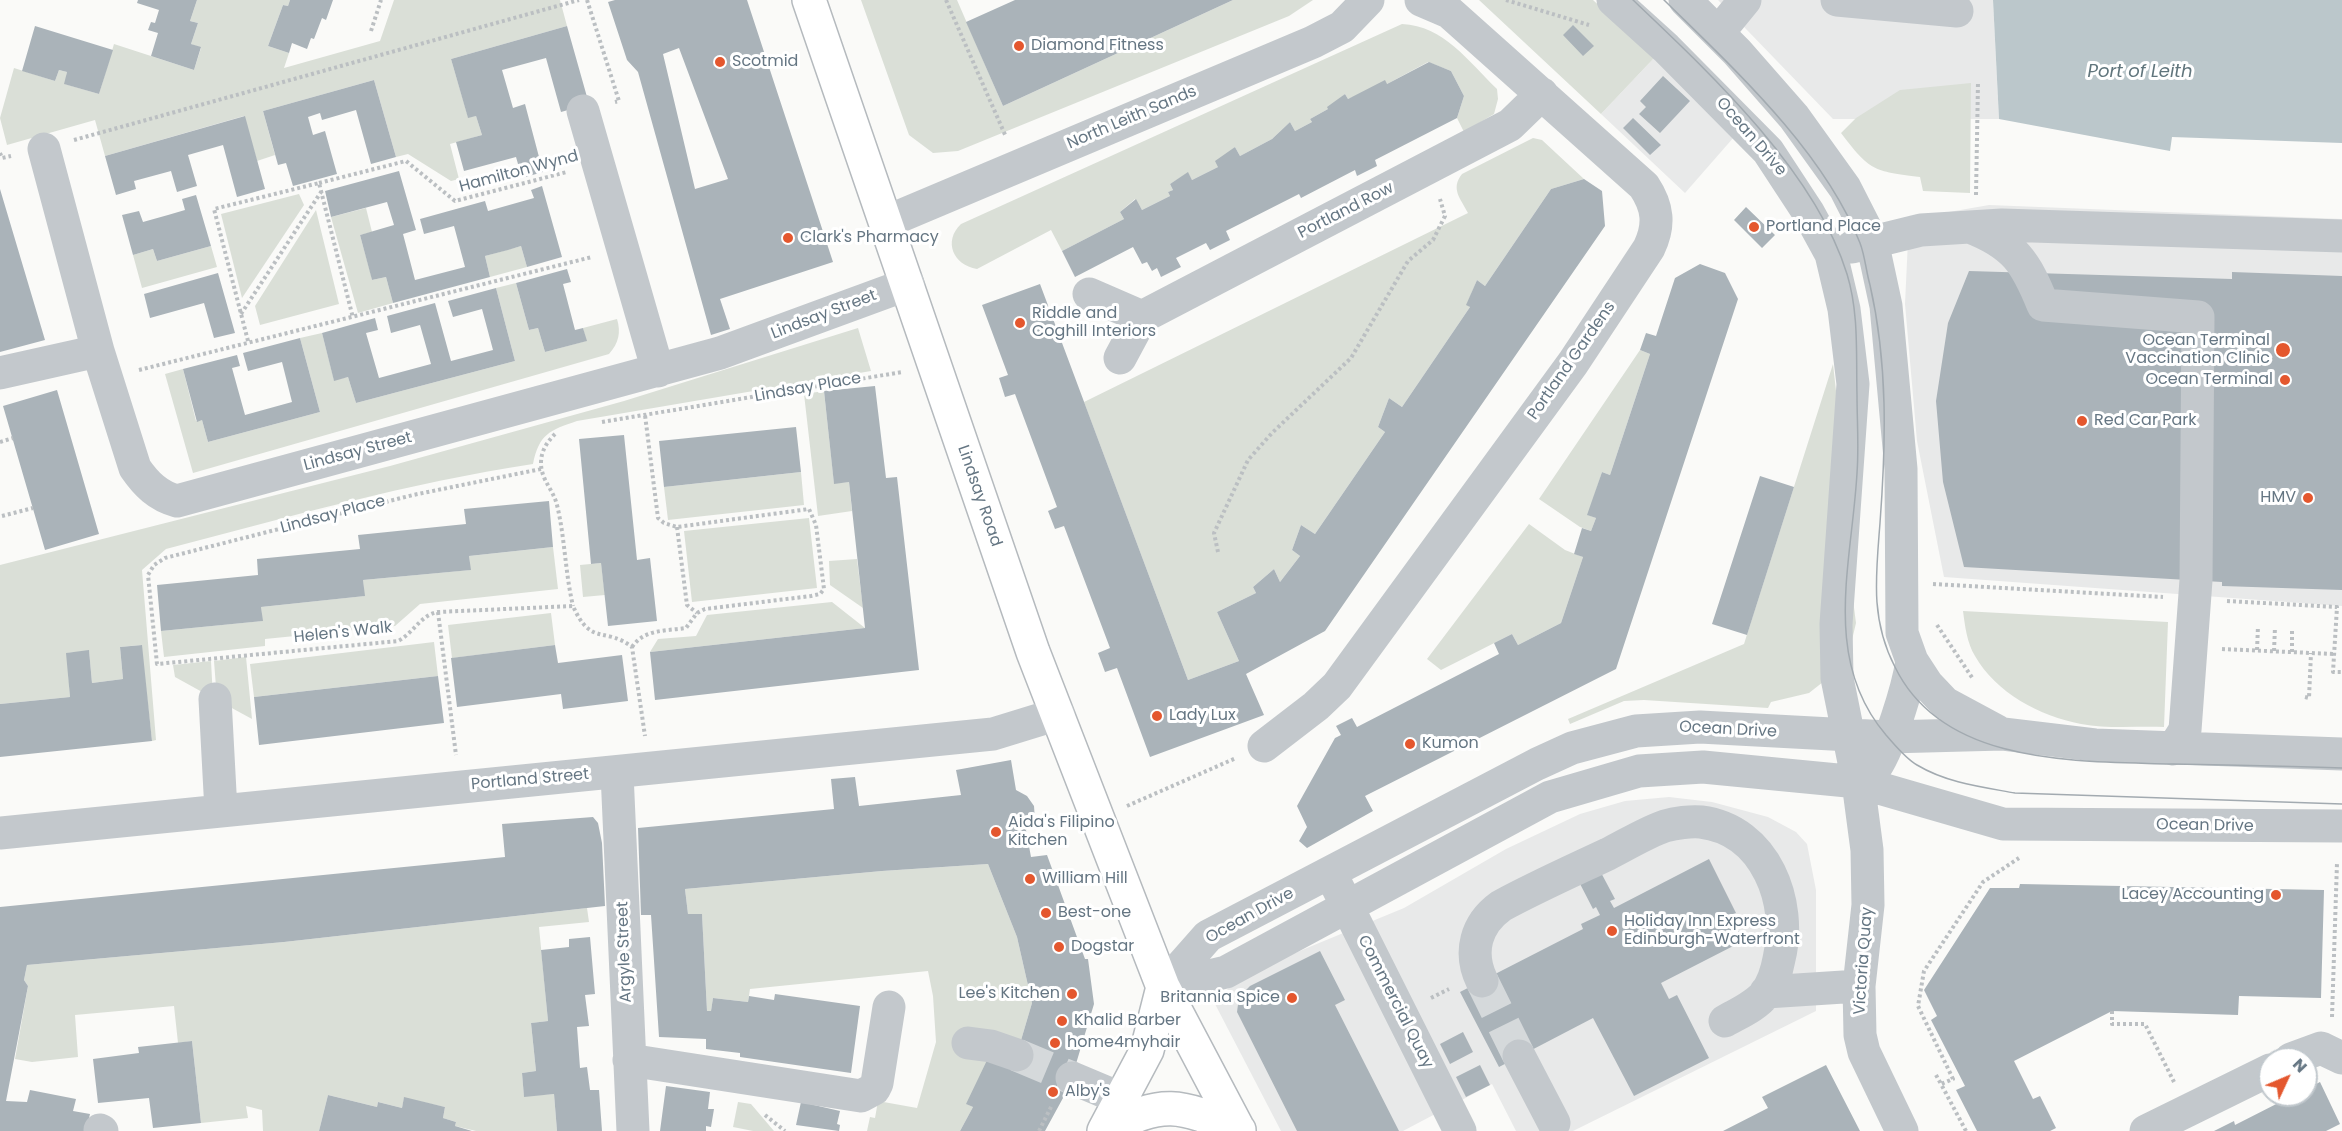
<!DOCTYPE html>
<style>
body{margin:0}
#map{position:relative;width:2342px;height:1131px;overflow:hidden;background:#fafaf8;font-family:Poppins,sans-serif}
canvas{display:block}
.north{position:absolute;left:2258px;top:1047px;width:60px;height:60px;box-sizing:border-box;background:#fff;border:2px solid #c1c8cd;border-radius:50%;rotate:46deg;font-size:16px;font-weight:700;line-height:24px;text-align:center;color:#657683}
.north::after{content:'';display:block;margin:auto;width:21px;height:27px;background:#e4572e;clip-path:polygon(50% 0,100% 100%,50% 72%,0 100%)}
</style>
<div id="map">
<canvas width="2342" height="1131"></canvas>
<div class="north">N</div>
</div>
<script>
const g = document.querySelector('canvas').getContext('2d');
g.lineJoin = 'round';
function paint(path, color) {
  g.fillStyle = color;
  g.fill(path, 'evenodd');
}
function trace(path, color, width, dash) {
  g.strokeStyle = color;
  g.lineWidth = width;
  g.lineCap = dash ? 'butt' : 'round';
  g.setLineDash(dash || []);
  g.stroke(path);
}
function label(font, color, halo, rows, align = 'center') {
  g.font = font + ' Poppins,sans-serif';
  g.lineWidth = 6;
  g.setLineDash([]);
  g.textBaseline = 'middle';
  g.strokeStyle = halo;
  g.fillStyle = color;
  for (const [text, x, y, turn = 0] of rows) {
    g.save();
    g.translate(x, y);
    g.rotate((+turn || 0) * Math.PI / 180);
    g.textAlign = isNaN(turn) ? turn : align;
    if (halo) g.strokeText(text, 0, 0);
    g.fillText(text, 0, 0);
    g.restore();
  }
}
paint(new Path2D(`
 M1718,0h275l6,119h-166z
 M1655,57l79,80 -49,56 -84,-79z
 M1989,205l353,14v387l-398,-29 -27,-136 -12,-137 4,-85z
 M1669,797l43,5 56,15 28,15 11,12 9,46v121l-243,120h-57l-24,-47 -89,47h-122l-66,-127 24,-28 165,-68 102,-59 74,-35 45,-13z`), '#e8e9e9');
paint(new Path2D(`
 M197,0h93l-2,6 -5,-1 -15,41 21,7 -5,15 96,-27 14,-41h166l7,26 -116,33 17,58 8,-1 6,19 -32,9 9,35 -8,2 -43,-27 -12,3 -22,-77 -111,31 12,44 -18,6 -13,-45 -139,40 -10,-36 -88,25 -7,-27 14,-50 41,13 4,-11 8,2 -2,12 34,10 15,-50 80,26 7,-22 -10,-4 7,-21 -8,-2z
 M861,0h96l46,106 230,-106h80l-24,16 -331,135 -25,2 -24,-18z
 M1479,0h114l62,57 -54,57z
 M1402,24c42,2 66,37 95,65l1,10 -4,15 -30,18 -7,-14 7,-22 -13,-25 -23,-9 -41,22 -39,15 -3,-5 -17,15 -18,10 2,3 -17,9 -5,-9 -18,17 -32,17 -5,-9 -17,20 -26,13 -4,-7 -18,11 3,6 -5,2 2,4 -28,14 -7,-11 -15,13 4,7 -62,32 -11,-21 -74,39c-24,-4 -34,-28 -16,-45z
 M1971,83l-1,110 -47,-2 -3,-14c-47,-6 -50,-6 -79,-44l15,-15 44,-28z
 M1533,138l9,2 42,39 -33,10 -66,97 -8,-6 -10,24 3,3 -68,100 -13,-9 -11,29 7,5 -70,102 -14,-9 -9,25 8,6 -20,26 -6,-13 -21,18 3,6 -39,19 22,49 -51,19 -104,-278 384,-189c-7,-14 -18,-24 -6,-39z
 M299,194l5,11 -62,93 -21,-84z
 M366,208l6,24 -12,3 11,40 1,5 14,-3 7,26 -35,10 -27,-96z
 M316,210l23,94 -79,21 -5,-19z
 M211,246l6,21 -75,21 -9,-33 20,-6 4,12z
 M521,246l6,21 -37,10 -5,-21z
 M516,283l13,47 9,-2 7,24 41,-11 -3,-13 34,-9c4,13 2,24 -8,35l-416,119 -28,-99 18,-5 13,52 6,-1 6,22 112,-30 -20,-74 22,-5 12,47 14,-3 8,26 159,-42 -19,-73z
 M858,328l13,43 -294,50c-27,9 -38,13 -44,43 -125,19 -245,53 -367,85l-24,21 14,170 -4,1 -11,-96 -21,2 3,32 -31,4 -3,-32 -22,2 3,44 -70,7v-139l390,-99 234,-65z
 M1640,350l10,4 -40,121 -8,-3 -14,43 8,3 -5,13 -11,-4 -41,-28z
 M1833,364l18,161 -4,29 9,69 -5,21 -28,38 -14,11 -38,9 -3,6 -124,-8 -20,1 -54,23 -2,-5 176,-75z
 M824,391l10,92 15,-1 3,29 -34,5 -14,-122z
 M801,472l3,33 -136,15 -4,-33z
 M809,518l8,70 -125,14 -8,-71z
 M1529,524l36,26 18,7 -22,66 -43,22 -6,-11 -71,36 -14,-11z
 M553,547l5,42 -138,15 -25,22 -130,13v7l-101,11 -3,-26 101,-10 -1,-14 103,-11 -1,-16 107,-10 -1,-14z
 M857,559l6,49 -33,-23 -1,-24z
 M601,563l4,32 -22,2 -3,-32z
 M832,602l33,26 -215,24 8,-13 38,-3 11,-21z
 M1963,611l205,11 -4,105c-27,-1 -57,2 -83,-3 -41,-8 -85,-31 -106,-68 -8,-13 -10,-30 -12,-45z
 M551,613l4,32 -103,13 -4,-33z
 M434,642l4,34 -184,21 -4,-33z
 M246,657l6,62 -35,-19 -3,-39z
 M211,661l2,37 -38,-21 -2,-12z
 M988,864l29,73 15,66 -18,61 -47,40 6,3 -13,24h-93l3,-14 5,1 3,-17 39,7 19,-66 -3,-46 -5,-25 -178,18 -2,13 -35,-4 -2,13h-4l-5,-96 -14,-1 -3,-25 197,-18z
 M587,908l2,14 -50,5 9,94 -17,2 5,48 -14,2 2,23 30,-2 3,37h-81l-21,-5 1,-4 -13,-4 2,-11 -41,-9 -2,10 -24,-6 -1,5 -49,-12 -9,36h-56l-1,-21 -16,-4 2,12 -47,5 -9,-82 -14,2 -4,-37 -99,9 3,42 -46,5 -17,-3 13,-73 -4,-6 3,-15 257,-23z
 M738,1102l13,2 23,27h-21l-20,-4z`), '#dadfd7');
paint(new Path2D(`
 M1993,0h349v143l-170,-6 -2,14 -171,-32z`), '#bbc7cb');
paint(new Path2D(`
 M138,0h59l-7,21 8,2 -7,21 10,3 -7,23 -43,-14 7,-23 -10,-3 3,-8 4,1 4,-13 -22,-7z
 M290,0h43l-7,20 -4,-2 -8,21 -3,-1 -4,11 -15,-6 -3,10 -21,-7 15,-41 5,1z
 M615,0h132l86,262 -113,37 10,30 -19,6 -73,-263 -11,-12 -19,-58zM679,48l49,131 -33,10 -32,-135z
 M1015,0h218l-230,106 -37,-84z
 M1573,25l21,21 -11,10 -20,-21z
 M35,26l78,24 -14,44 -35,-10 3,-12 -8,-2 -4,11 -33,-10z
 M567,26l22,78 -28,8 -15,-54 -44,12 11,38 12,-4 18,68 -21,6 -6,-21 -52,14 -8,-29 26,-7 -6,-19 -8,2 -17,-59z
 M1429,62l22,9 13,25 -7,22 -82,42 2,6 -20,10 -2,-6 -54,28 -2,-4 -73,37 4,9 -20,10 -4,-7 -30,15 5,9 -20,10 -4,-9 -5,3 -5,-9 -5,2 -9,-17 -58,30 -13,-26 62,-32 -4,-7 16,-13 6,11 28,-14 -2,-4 5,-2 -3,-6 18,-12 4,8 26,-13 -3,-6 20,-14 5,9 32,-17 18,-17 5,9 17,-9 -2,-3 18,-10 -1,-2 18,-13 3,5 37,-19 2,4z
 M1663,76l27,25 -30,32 -21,-19 7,-7 -6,-6z
 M374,80l22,77 -25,7 -15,-54 -34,10 -2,-7 -12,4 5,18 12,-4 12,43 -44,12 -7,-23 -8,2 -15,-54z
 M245,116l20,73 -28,8 -14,-52 -35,10 9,31 -20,6 -6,-21 -37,10 2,8 -20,6 -11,-39z
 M1633,118l28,27 -11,10 -27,-27z
 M399,171l17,59 -13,4 12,46 50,-13 -11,-41 -30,8 -4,-15 65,-18 3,10 46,-13 -3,-8 11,-4 20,71 -35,10 -6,-21 -13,4 -23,6 5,21 -97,26 -7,-26 -14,3 -12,-45 34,-10 -7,-23 -56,15 -6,-26z
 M1584,179l18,12 3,35 -280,405 -79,43 18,41 -114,42 -33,-89 -12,4 -7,-19 12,-5 -46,-122 -9,3 -7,-18 9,-4 -42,-113 -10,3 -6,-19 9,-3 -26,-70 58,-21 148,396 51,-19 -22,-49 39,-19 -3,-6 21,-18 6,13 20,-26 -8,-6 9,-25 14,9 70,-102 -7,-5 11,-29 13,9 68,-100 -4,-2 11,-25 8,6 66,-97z
 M0,189l45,151 -45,12z
 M196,195l15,51 -54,15 -4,-12 -20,6 -11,-40 17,-4 4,11 25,-7 17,-5 -3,-11z
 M1746,207l29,28 -13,13 -28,-28z
 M1700,264l25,9 13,26 -122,370 -251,127 8,15 -66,37 -8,-7 8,-14 -10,-21 38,-68 6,-3 -5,-9 16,-8 5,9 142,-73 -5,-11 18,-9 6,11 43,-22 22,-66 -9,-3 8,-26 9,3 5,-13 -9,-3 15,-43 8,3 40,-121 -10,-4 6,-17 10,3 19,-58z
 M567,269l4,13 -8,2 12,46 8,-2 4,13 -42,11 -7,-24 -9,2 -13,-47z
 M1969,271l263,8v-7l110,4v314l-120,-4v-4l-258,-15 -21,-85 -7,-81 12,-78z
 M218,273l17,60 -21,5 -10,-35 -54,15 -6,-24z
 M496,288l19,73 -159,42 -8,-26 -14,4 -12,-48 53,-15 3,12 -12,3 13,45 52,-14 -11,-39 -29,8 -4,-17 48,-13 16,58 42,-11 -11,-41 -29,8 -5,-16z
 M300,338l20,74 -112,30 -6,-22 -5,2 -14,-53 54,-14 3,11 -8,2 13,47 47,-13 -10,-40 -34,9 -5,-18z
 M875,386l11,92 11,-1 22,193 -264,30 -5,-48 215,-24 -16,-146 -15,2 -10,-93z
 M57,390l42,144 -54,16 -42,-144z
 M796,427l5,45 -137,15 -5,-46z
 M624,435l13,125 13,-2 7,63 -49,5 -7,-63 -10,1 -12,-125z
 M1760,476l34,11 -47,148 -35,-11z
 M549,501l4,46 -84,9 2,14 -108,10 2,16 -104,11 2,14 -102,10 -4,-46 101,-10 -1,-16 103,-10 -2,-14 108,-11 -2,-15z
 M142,645l10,96 -152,16v-53l70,-7 -4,-44 23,-3 3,33 31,-4 -3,-32z
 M555,645l3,18 64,-8 6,46 -65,8 -2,-15 -104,13 -6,-49z
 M438,676l6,47 -185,22 -5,-48z
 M1011,760l5,30 11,6 7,10 1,14 -4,8 -5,2 5,27 16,-2 38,104h3l6,45 -25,83 -24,44h-85l13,-24 -7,-3 24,-50 24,10 18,-61 -15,-66 -29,-73 -106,7 -197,18 3,25h14l5,97h4l2,-13 35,4 1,-6 25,4 1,-6 85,12 -9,67 -111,-16v-4l-34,-4v-10l-47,-2 -8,-122h-10l-3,-87 196,-19 -3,-30 24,-2 4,29 102,-11 -5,-25z
 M593,817l5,6 4,20 3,63 -321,36 -257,23 -3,15 4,6 -22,115 21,1 3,-12 46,9 -3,12 17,3 -4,17h-86v-224l505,-50 -3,-33z
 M1709,859l27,54 -6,2 13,26 -82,42 8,16 8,-4 32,63 -75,38 -41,-78 -94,49 -39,-75 123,-63 -2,-5 19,-9 -4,-8 -3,2 -16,-31 21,-11 17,32 -5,2 4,7z
 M2020,884l304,6 -3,108 -82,-2 -1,19 -126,-4 -98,50 19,38 7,-3 16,32 -6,3h-73l-21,-41 9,-4 -34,-66 6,-4 -13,-26 66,-102h29z
 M590,937l5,57 -10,1 4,31 -12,1 3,41 7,-1 3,23h9l3,41h-45l-3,-37 -30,3 -2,-24 14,-2 -5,-48 17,-2 -7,-71 28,-3v-8z
 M1320,951l25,49 -10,5 64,126h-102l-60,-119 2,-15 11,-11z
 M1463,1032l10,20 -23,12 -10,-20z
 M192,1041l9,82 -48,5 -4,-30 -51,5 -5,-44 46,-6 -1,-6z
 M1480,1065l10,20 -24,12 -10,-20z
 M1826,1065l34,66h-137l45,-23 -6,-11z
 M2320,1082l20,42 -14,7h-112l20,-10 1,4 59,-30h12v-6z
 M666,1086l44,6 -2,17h6l-3,18 -5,-1v5h-46z
 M328,1095l49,12 1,-5 24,6 2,-11 41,10 -2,11 13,4 -1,4 17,5h-153z
 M801,1102l39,9 -3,13 3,1 -1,6 -43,-6z`), '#aab3b9');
trace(new Path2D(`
 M1482,981l37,75
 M1017,1055l55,23`), '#d5d9db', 33, [33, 16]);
const major = new Path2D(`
 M809,0l224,652 130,335 76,144
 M1104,1131l43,-81 16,-63
 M1104,1131c60,-32 74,-27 135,-1`);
trace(major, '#b5babe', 36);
trace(new Path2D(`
 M587,0l32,101 -4,1
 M946,0l60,137
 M1506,0l83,25
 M371,31l10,-31
 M74,140l505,-140
 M0,153l2,5 9,-2
 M319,183l87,-22 49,40 112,-29
 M1976,195l2,-113
 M241,314l80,-122
 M248,341l-34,-132 105,-26 34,135
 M139,370l453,-113
 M602,422l300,-50
 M555,434c-8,8 -14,17 -14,29 0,17 12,26 16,42 8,33 8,67 16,101
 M0,442l13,-4
 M541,469l-128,26 -248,63 -11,7 -6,10 9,89 241,-23c16,-8 22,-26 40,-29l135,-6c18,41 32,20 59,41l13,89
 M2,516l31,-8
 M677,527l10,78 10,8
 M1218,552l-4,-19 34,-73 24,-27 79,-75 57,-97 25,-21 12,-24 -5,-17
 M1933,584l230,13
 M2227,601l110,6 -4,65h9
 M438,612l18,143
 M1937,625l36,54
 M632,647c12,-18 34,-16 54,-19l11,-15 8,-4 106,-13 9,-2 4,-5 -8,-64 -7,-16 -132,18 -13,-4 -6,-5 -13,-103
 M2222,649l112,5
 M2257,650l1,-24
 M2274,651l1,-24
 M2292,652v-24
 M2305,697l4,1 2,-45
 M1127,806l109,-48
 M1431,998l18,-9
 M2112,1011v13h33l29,58
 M2332,1017l5,-154
 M1936,1075l5,9
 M765,1115l20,16
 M1039,1131l13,-26
 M1966,1131l-25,-47 12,-5 -35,-73 6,-35 59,-89 36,-24`), '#bbbfc2', 4, [3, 3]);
trace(new Path2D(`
 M1613,0l53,48 102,103 40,61 23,42 13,55 9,75 -17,240 1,54 21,104 9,68 1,55 -9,81 1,49 4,17 38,79
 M1685,0l52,52 57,65 51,71 27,53 14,65 15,163 1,164 10,28 15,23 18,19 52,28
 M1837,0l120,11
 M1718,33l27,-33
 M583,111l75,260
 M44,149l54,202 37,117c11,16 23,28 42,33l543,-148 188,-69
 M886,222l427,-180 29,-15 26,-27
 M1970,227c44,17 56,35 73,78l155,12 -2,263 -11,150 -12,19
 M1852,247l69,-17 81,-5 340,11
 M1089,294l53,23 368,-192 32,-31
 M1120,358l22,-41
 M0,373l98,-22
 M215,699l6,112
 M1264,746l52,-40 21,-20 236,-323 76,-115c11,-23 9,-41 -5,-62l-195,-174 -28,-12
 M617,773l16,358
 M1858,782c5,-3 11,-7 15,-11 16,-20 35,-84 39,-110
 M0,833l993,-99 65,-20
 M1337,886l123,245
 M1482,981c-14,-29 -6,-57 19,-75 35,-19 71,-35 107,-52 18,-9 37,-21 57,-28 10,-3 26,-5 36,-4 65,8 92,81 78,137 -2,11 -6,24 -13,34 -10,13 -27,20 -41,28
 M1163,987l45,-51 329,-172 35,-16 64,-17 64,-4 188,10 115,-3 92,11 247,9
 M1163,987l63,-15 324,-175 89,-26 64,-4 155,15 145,42 339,2
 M1766,992l93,-6
 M968,1043l23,3 26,9
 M1519,1056l35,67
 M2291,1059l30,-11 21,10
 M629,1060l232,36 13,-7 3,-6 12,-76
 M1072,1078l50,21
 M100,1130l2,1
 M2146,1131l124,-61`), '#c3c8cc', 33);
trace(major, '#fff', 33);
trace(new Path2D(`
 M1633,0c77,73 182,171 214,274 12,39 9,80 10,121 0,25 2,52 0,78 -5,90 -36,186 29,262 9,10 19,23 31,30 30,18 65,22 98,28l327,11
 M1664,0c70,69 159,150 196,243 5,13 6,28 10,42 18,79 16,158 10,238 -4,52 -10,96 15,144 48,99 182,94 275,97 57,1 115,2 172,4`), '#a2aab0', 1.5);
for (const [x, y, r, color] of [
 [1019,46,6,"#e4572e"],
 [720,62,6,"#e4572e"],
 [1754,227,6,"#e4572e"],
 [788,238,6,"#e4572e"],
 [1020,323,6,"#e4572e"],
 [2283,350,8,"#e4572e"],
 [2285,380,6,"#e4572e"],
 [2082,421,6,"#e4572e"],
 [2308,498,6,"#e4572e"],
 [1157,716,6,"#e4572e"],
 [1410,744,6,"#e4572e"],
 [996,832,6,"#e4572e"],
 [1030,879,6,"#e4572e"],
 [2276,895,6,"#e4572e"],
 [1046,913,6,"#e4572e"],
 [1612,931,6,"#e4572e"],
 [1059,947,6,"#e4572e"],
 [1072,994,6,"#e4572e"],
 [1292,998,6,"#e4572e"],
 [1062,1021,6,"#e4572e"],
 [1055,1043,6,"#e4572e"],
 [1053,1092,6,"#e4572e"]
]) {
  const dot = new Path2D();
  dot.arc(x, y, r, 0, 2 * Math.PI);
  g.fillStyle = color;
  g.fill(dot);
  trace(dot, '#fff', 2);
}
label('16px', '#657683', '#fff', [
 ["Diamond Fitness",1031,46],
 ["Scotmid",732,62],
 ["Portland Place",1766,227],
 ["Clark's Pharmacy",800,238],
 ["Riddle and",1032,314],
 ["Coghill Interiors",1032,332],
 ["Ocean Terminal",2270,341,"right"],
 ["Vaccination Clinic",2270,359,"right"],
 ["Ocean Terminal",2273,380,"right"],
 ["Red Car Park",2094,421],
 ["HMV",2296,498,"right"],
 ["Lady Lux",1169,716],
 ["Kumon",1422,744],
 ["Aida's Filipino",1008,823],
 ["Kitchen",1008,841],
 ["William Hill",1042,879],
 ["Lacey Accounting",2264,895,"right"],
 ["Best-one",1058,913],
 ["Holiday Inn Express",1624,922],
 ["Edinburgh-Waterfront",1624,940],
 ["Dogstar",1071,947],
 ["Lee's Kitchen",1060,994,"right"],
 ["Britannia Spice",1280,998,"right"],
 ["Khalid Barber",1074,1021],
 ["home4myhair",1067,1043],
 ["Alby's",1065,1092]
], 'left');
label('16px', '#657683', '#fff', [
 ["North Leith Sands",1132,118,-23],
 ["Ocean Drive",1751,137,49],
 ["Hamilton Wynd",519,172,-15],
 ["Portland Row",1346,211,-27],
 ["Lindsay Street",824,315,-21],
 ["Portland Gardens",1572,361,-55],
 ["Lindsay Place",808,388,-10],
 ["Lindsay Street",358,452,-15],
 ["Lindsay Road",979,496,71],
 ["Lindsay Place",333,515,-15],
 ["Helen's Walk",343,633,-6],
 ["Ocean Drive",1728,730,3],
 ["Portland Street",530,780,-5],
 ["Ocean Drive",2205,826,1],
 ["Ocean Drive",1250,916,-29],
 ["Argyle Street",625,952,-92],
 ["Victoria Quay",1864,961,-86],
 ["Commercial Quay",1395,1002,63]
]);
label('italic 18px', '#60757c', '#fff', [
 ["Port of Leith",2140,72]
]);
</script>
